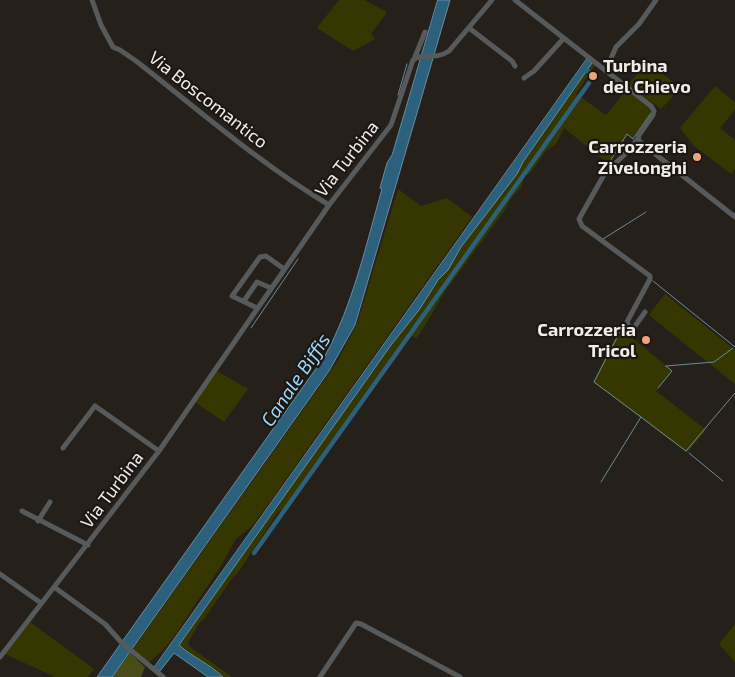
<!DOCTYPE html>
<style>
body{margin:0}
canvas{display:block;background:#26201b}
</style>
<canvas width="735" height="677"></canvas>
<script>
const g = document.querySelector('canvas').getContext('2d');
g.lineJoin = 'round';
function paint(path, color) {
  g.fillStyle = color;
  g.fill(path, 'evenodd');
}
function trace(path, color, width, dash) {
  g.strokeStyle = color;
  g.lineWidth = width;
  g.lineCap = dash ? 'butt' : 'round';
  g.setLineDash(dash || []);
  g.stroke(path);
}
function label(font, color, halo, rows, align = 'center') {
  g.font = font + ' "Exo 2",sans-serif';
  g.lineWidth = 4.5;
  g.setLineDash([]);
  g.textBaseline = 'middle';
  g.strokeStyle = halo;
  g.fillStyle = color;
  for (const [text, x, y, turn = 0] of rows) {
    g.save();
    g.translate(x, y);
    g.rotate((+turn || 0) * Math.PI / 180);
    g.textAlign = isNaN(turn) ? turn : align;
    if (halo) g.strokeText(text, 0, 0);
    g.fillText(text, 0, 0);
    g.restore();
  }
}
paint(new Path2D(`
 M339,0h25l23,12 -16,22 4,5 -22,12 -36,-23z
 M647,62l34,26 -20,21 -33,-24z
 M592,63l3,2 -19,29 30,21 21,-26 23,19 1,5 -17,24v3l-7,-6 -18,30 -45,-36 -8,16 -10,7 -15,21 -6,4 -4,11 -11,13 -5,10 -59,80 -27,45 -3,3 -5,-2 5,-7v-3l-4,1 -21,30v6l-2,1v3l-13,11 -93,131 -5,3 -41,62 -4,3 -29,42 -5,4 -11,20 2,4 42,30h-9l-6,-6 -10,-5 -28,-21 212,-300 28,-35 19,-30 10,-10 13,-23 56,-73 6,-12z
 M715,86l20,16v8l-15,18 15,12v29l-4,5 -37,-28 -14,-18z
 M398,189l23,17 26,-8 25,19 -205,289 -15,20 -17,14 -14,26 -48,72 -11,13 -13,11 -16,-13 204,-287 20,-38z
 M665,294l70,56v34l-86,-69z
 M621,330l19,14 32,27 -16,20 50,39 -19,23 -94,-71 18,-36z
 M217,371l31,18 -24,33 -29,-20z
 M30,622l64,47 -6,8h-33l-50,-23z
 M735,624v38l-16,-18z`), '#363700');
paint(new Path2D(`
 M130,653l15,14 -4,10h-29z`), '#4a4c17');
const water = new Path2D(`
 M438,0h12l-95,325 -26,46 -217,306h-15l228,-321c28,-52 41,-111 57,-167l-2,-1 7,-25 5,-8z
 M587,59l5,4 -69,99 -6,12 -56,73 -13,23 -10,10 -19,30 -28,35 -212,300c13,12 31,19 44,32h-15l-34,-24 -14,18 -6,-3z`);
paint(water, '#2c617e');
trace(water, '#678b9e', 1);
trace(new Path2D(`
 M398,95l9,-31
 M604,171l23,-37 6,5 18,-26
 M603,239l43,-27
 M653,281l82,66
 M251,328l47,-69
 M666,366l48,-4 19,-14
 M658,388l14,-17 -6,-5
 M641,417l45,34 49,-58
 M689,453l34,28
 M601,482l40,-65 -47,-35 32,-62`), '#678b9e', 1);
trace(new Path2D(`
 M583,70l1,-1 10,6
 M254,553l335,-470`), '#2c617e', 4.5);
trace(new Path2D(`
 M92,0l9,25 12,22 7,3 16,11c63,49 124,103 193,144
 M515,0l136,106 3,5 -1,4 -14,20 -1,4 2,3 95,75
 M469,28l43,33 3,5
 M415,57l10,-25
 M606,70l10,-23 23,-23 17,-24
 M524,78l10,-7 30,-33
 M638,139l-15,17 -18,17 -26,46 3,7 68,50v3l-22,41 -1,4 6,5 12,-17
 M244,301l13,-19 14,6
 M257,308l-25,-12 28,-39 6,-1 18,13
 M63,448l32,-42 64,45
 M22,511l66,34
 M38,521l12,-19
 M0,574l41,29
 M54,587l51,37 16,18 42,35
 M0,657l159,-206 170,-246 62,-80 22,-65c10,-8 21,1 36,-9l43,-51
 M320,677l36,-54 5,1 99,53`), '#565a5b', 5);
for (const [x, y, r, color] of [
 [593,76,5,"#f0a27a"],
 [697,157,5,"#f0a27a"],
 [646,340,5,"#f0a27a"]
]) {
  const dot = new Path2D();
  dot.arc(x, y, r, 0, 2 * Math.PI);
  g.fillStyle = color;
  g.fill(dot);
  trace(dot, '#1c1712', 2);
}
label('bold 18px', '#f0ede9', '#1c1712', [
 ["Turbina",603,66,"left"],
 ["del Chievo",603,87,"left"],
 ["Carrozzeria",687,147],
 ["Zivelonghi",687,168],
 ["Carrozzeria",636,330],
 ["Tricol",636,351]
], 'right');
label('18px', '#f0ede9', '#1c1712', [
 ["Via Boscomantico",208,100,38],
 ["Via Turbina",347,159,-52],
 ["Via Turbina",112,490,-53]
]);
label('italic 19px', '#9ad8fe', '#1c1712', [
 ["Canale Biffis",296,380,-56]
]);
</script>
